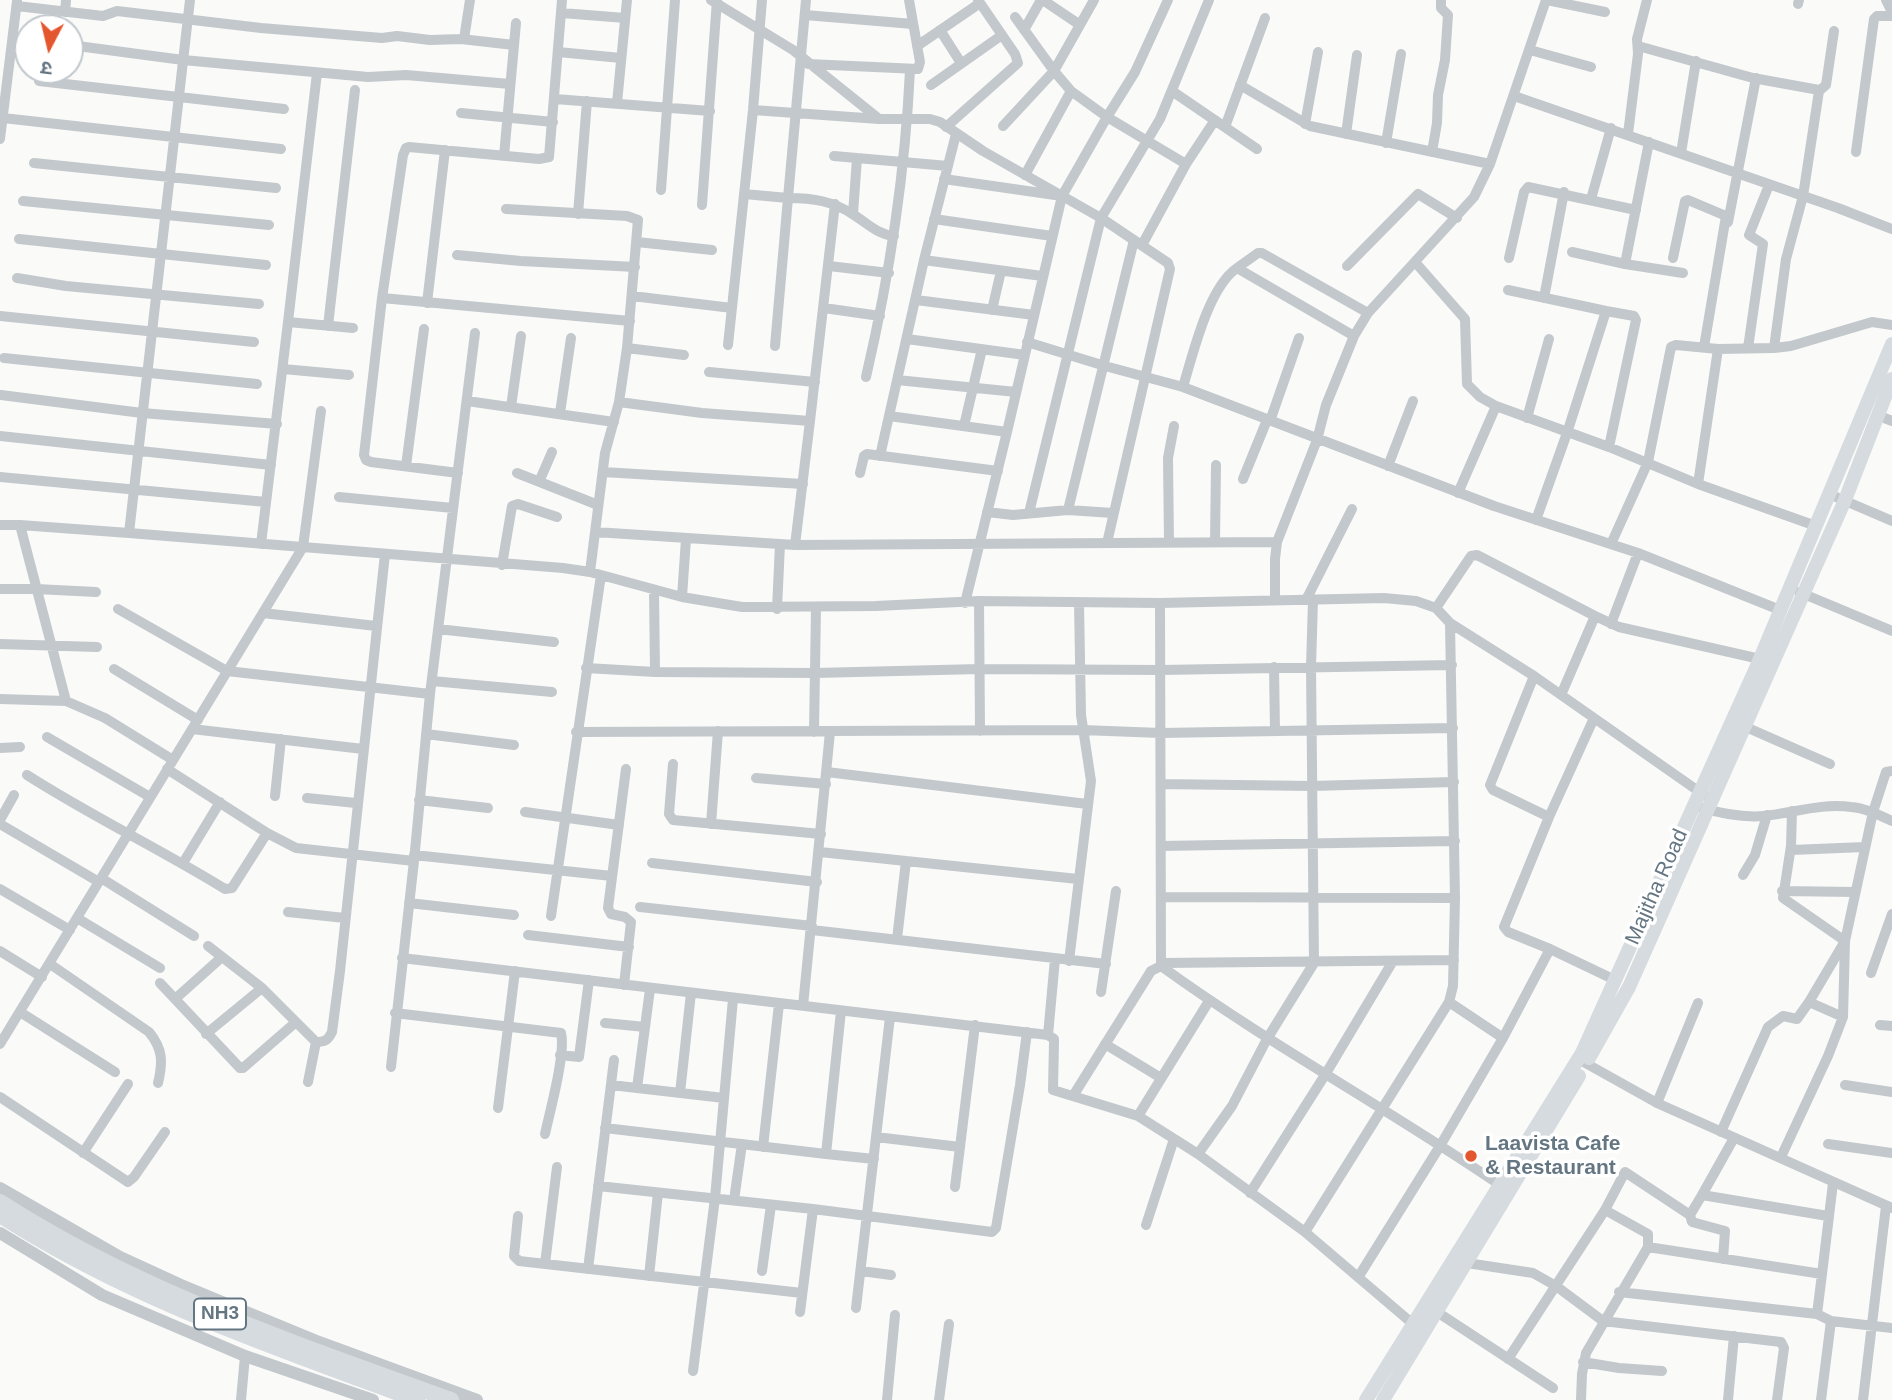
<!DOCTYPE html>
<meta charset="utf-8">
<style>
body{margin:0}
#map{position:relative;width:1892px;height:1400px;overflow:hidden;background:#fafaf8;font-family:Arial,"Noto Sans Devanagari",sans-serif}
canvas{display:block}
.north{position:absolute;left:14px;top:14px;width:70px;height:70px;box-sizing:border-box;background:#fff;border:2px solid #c1c8cd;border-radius:50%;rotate:187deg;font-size:19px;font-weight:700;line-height:28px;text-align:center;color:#657683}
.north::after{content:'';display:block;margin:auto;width:24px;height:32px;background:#e4572e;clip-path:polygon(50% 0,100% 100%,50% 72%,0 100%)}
</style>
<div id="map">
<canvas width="1892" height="1400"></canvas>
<div class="north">उ</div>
</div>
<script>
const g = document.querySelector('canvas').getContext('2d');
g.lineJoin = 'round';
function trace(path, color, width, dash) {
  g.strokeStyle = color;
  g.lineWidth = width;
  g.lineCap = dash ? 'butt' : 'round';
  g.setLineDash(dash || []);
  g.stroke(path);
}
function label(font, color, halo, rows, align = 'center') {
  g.font = font + ' Arial,sans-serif';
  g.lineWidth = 7;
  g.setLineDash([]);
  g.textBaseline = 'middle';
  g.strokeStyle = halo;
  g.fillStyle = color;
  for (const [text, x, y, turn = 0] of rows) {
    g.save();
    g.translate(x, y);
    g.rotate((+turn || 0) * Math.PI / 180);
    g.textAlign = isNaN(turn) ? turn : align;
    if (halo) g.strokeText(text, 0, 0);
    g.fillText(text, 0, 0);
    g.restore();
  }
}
trace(new Path2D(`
 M711,0l82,50 86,69h51l10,3 43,29 118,67 67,45 2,6 -63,274
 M1043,0l37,25
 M1168,0l-33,72 -28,45 79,47
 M1547,0l58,12
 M1886,0l6,12
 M1798,4l1,-4
 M17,6l86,10 14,-5 144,17 121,10 15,-2 33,4 31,-1 53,6
 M65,12l1,-12
 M562,13l63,5
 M805,15l108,9
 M940,30l21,33
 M1024,30l17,-30
 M1834,31l-8,54 -7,6 -16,105 -17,63 -12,89 17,-2 81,-24 20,3
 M464,39l6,-39
 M70,45l113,15 185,17 38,-2 104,9
 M917,46l63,-43
 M1638,46l115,32 66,12
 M1530,50l61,17
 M558,52l63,6
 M808,64l110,5 2,-7 -11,-62
 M39,81l245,28
 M931,85l71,-50
 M1240,85l70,41 180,38
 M1172,91l85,58
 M1514,96l324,112 54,21
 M555,99l155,12
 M617,103l10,-103
 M753,110l126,9
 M461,113l92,9
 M3,118l278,31
 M1305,124l13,-72
 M1003,126l51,-55 -39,-54
 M946,127l72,-64 -3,-9 -37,-54
 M1225,127l40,-109
 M1346,134l11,-79
 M1628,134l10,-80 -1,-15 10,-39
 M0,139l17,-138
 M1649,142l-24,122 58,9
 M1386,143l15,-89
 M1432,152l5,-29 1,-28 7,-35 3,-45 -7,-7v-8
 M1856,152l18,-133 3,-3h15
 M1681,153l15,-92
 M504,156l12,-133
 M834,156l114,10
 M34,163l242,25
 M1025,175l46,-84
 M944,179l111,16
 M661,190l14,-190
 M744,194l44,4 18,-198
 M1591,199l20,-71
 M23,201l246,24
 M702,205l15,-205
 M506,209l121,7 11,4 -11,128 -8,54 -14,51 -15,119
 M578,214l9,-113
 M853,214l4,-56
 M934,219l118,17
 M1728,222l28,-144
 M19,239l247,26
 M637,242l75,8
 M1142,245l44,-81 29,-44
 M1572,252l53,12
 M457,255l64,6 114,6
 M1509,258l15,-66 4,-5 108,23
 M1673,258l12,-57 3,-1 38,16 -22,131
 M924,260l118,16
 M1415,262l50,57 2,65 13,13 16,9
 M829,266l60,7
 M1347,266l71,-72 39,24
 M17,278l49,8 193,18
 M1508,290l98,21 -39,122 -31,87
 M632,296l100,12
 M382,298l248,23
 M1544,298l20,-106
 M916,300l118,15
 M427,303l18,-153
 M824,308l56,8
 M992,310l9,-39
 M1606,311l28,5 2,4 -27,127
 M0,316l254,26
 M288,322l29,-249
 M328,326l27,-236
 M1354,336l-117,-68 21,-15h4l106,60
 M907,339l118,16
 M1027,342l78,24 78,21 311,119 144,47 142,57
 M728,345l25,-235 9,-110
 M775,346l13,-148c25,0 45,3 66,17 14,9 23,19 40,21
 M627,348l57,7
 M1748,348l15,-104 -14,-9 20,-50
 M4,358l253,26
 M283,369l66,6
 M709,372l106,10
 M866,377c24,-103 39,-201 44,-307
 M897,380l119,12
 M1183,387c10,-33 25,-99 54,-119
 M1,395l141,18 135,11
 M467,401l147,21
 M619,402l83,11 108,8 -15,124
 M511,407l10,-71
 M560,413l11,-75
 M1877,415l15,6
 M889,416l118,16
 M1527,418l22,-79
 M810,421l25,-217
 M1270,421l29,-83
 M964,426l18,-77
 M0,436l271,29
 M880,456l44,-196 32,-126
 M406,466l18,-137
 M1388,466l25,-65
 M603,472l200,12
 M458,473l-87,-11 -5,-2 -2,-5 18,-157 21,-143 3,-7 3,-1 130,12 10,-2 13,-157
 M517,473l81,32
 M860,473l4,-17 3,-2 131,17
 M0,477l266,25
 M1243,479l24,-59
 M539,482l13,-30
 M1698,484l20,-135
 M1458,493l38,-87 113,41 89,37 118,42
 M1829,494l63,27
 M339,497l114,11
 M1068,510l66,-270
 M987,512l26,3 55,-5 45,3
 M1029,513l72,-295 59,-99 49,-119
 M0,525h20l109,8 434,35 27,4 92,25 60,10 134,-1 103,-5 181,2 224,-5 32,3 20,7 14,15 84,53 170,119
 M20,525l46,176
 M595,532l200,13 482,-3
 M129,533l61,-533
 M1215,541l1,-76
 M1169,542l-1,-84 6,-32
 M261,544l27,-222 65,6
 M1611,544l37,-82 23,-115 5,-2 42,4 56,-1
 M502,565l10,-59 6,-2 39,13
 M0,589h36l60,3
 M654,590l1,82 160,1 165,-4 181,1 291,-5
 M1799,592l93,39
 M682,597l4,-58
 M1275,600v-41l2,-17 40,-102 9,-35 28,-69 14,-23 106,-116 16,-33 56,-164
 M1306,600l46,-91
 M979,601l1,130
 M965,603l42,-171 55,-236 45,-79 -36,-26 -17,-20 40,-71
 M1160,603l1,363c109,79 228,143 339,219
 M1436,608l35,-52 6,-1 118,61 -34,79
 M118,609l109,62 203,23
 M777,609l3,-65
 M263,613l113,13
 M1595,616l24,11 141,32
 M1611,624l27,-71
 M438,629l116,13
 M0,644l97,3
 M1274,667l1,64
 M586,668l69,4
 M114,669l84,51
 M1534,676l-44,109 3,5 56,27
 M432,681l120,11
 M0,699l66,2 39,17 68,42
 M1594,718l-45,99 -45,110 4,5 42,17 65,31
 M1739,724l91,40
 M192,729l171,20
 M576,732l506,-2 79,3 292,-5
 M814,732l2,-124
 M426,734l88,11
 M47,737l103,60
 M0,748l20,-1
 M673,764l-4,50 4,6 148,14
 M167,769l100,64 29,15 118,13
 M827,772l260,32
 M27,775c64,41 133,74 198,114l7,-1 35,-55
 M756,778l70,6
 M1161,784l151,2 142,-4
 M275,796l6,-57
 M307,798l49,5
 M419,800l69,8
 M1694,806c22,6 46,12 70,10 29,-3 57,-13 87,-9 14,1 28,8 41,14
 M1792,811l-1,35 -8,52 62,43 -36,61
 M525,812l94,13
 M0,820l14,-25
 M0,824l99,58
 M711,824l7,-93
 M1161,846l294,-5
 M1791,850l74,-3
 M820,852l258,27
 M414,855l198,21
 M183,863l37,-61
 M652,863l165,19
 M1743,875l12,-20 12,-40
 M101,878l93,58
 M0,889l70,41
 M1782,891l72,1
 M1162,897l293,1
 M409,903l105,12
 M640,907l172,19
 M288,912l57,6
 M551,916l50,-341
 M77,918l83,50
 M812,930l294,34
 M528,935l101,12
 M897,939l9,-78
 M208,946l54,42 54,54c9,0 12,-2 16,-10l8,-61 45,-417
 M0,951l42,26
 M402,958l646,77
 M1055,959l-7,76 6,4v3l-1,48 85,26 60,38 107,78 108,92
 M1069,961l22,-180 -10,-66 -2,-112
 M1163,963l291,-3
 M50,964l99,68c14,17 14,30 9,51
 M1871,973l21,-59
 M160,983l80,85h3l53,-46
 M624,985l7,-63 -6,-5 -14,-3 -3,-6 18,-139
 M1101,992l15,-101
 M175,999l47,-42
 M1449,1002l54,36
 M803,1006l27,-274
 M20,1012l95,60
 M395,1013l166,20c5,20 -11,78 -16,101
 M605,1023l40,4
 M1880,1025l12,1
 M206,1034l56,-46
 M0,1044l303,-497 18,-136
 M1105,1044l56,34
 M560,1055l19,2 10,-77
 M1580,1060l77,43 235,105
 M391,1067l23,-206 16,-167 45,-361
 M308,1082l8,-40
 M611,1085l113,13
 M1845,1085l47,7
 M637,1088l13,-99
 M680,1093l11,-100
 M1073,1096l78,-125 10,-5
 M0,1097l128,85 6,-5 31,-45
 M1657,1103l41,-100
 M498,1108l17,-137
 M1138,1116l71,-115
 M605,1128l221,26 15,-143
 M1721,1132l47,-105 15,-11 14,3 12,-17 34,15
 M876,1137l84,10 15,-122
 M1828,1144l64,9
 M763,1147l16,-143
 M83,1153l45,-69
 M826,1154l48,5
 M1198,1154l34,-48 35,-67 47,-76 -3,-296 2,-67
 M1781,1157l47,-101 15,-39 2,-76 28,-129 13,-40 6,-1
 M598,1186l215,23 179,23 4,-4 24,-143 7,-53
 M955,1187l5,-40
 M1250,1193l75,-118 68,-114
 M1702,1195l32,-57
 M734,1200l8,-56
 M1690,1215l12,-20 126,21
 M518,1216l-4,40 5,5 283,32
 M1146,1225l28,-86
 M1305,1232l144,-230 4,-16 2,-88 -5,-275
 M1648,1247v-13l-43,-24 20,-38 65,43 2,7 33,9 -2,28
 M1467,1263l66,10 23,13 47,35 178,21 3,6 -7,52
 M545,1264l12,-97
 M588,1269l26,-209
 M762,1271l9,-66
 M861,1271l30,4
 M649,1276l9,-83
 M1359,1276l81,-130 63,-108 47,-89
 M1619,1292l198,22 5,-40
 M856,1308l34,-291
 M1434,1310l119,78
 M800,1312l13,-103
 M1817,1314l14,7 61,7
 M1508,1359l97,-149
 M1583,1362l36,6 43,3
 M693,1371l22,-173 18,-199
 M241,1400l4,-44
 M887,1400l8,-85
 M939,1400l10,-76
 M1581,1400l1,-26 4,-21 62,-106 174,27 11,-91
 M1728,1400l6,-64
 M1821,1400l10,-79
 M1863,1400l23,-194`), '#c3c8cc', 10);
trace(new Path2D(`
 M0,1188l120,69 61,28 138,57 158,58
 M0,1233l102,62 143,61 128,44`), '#c3c8cc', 12);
trace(new Path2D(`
 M1589,1058l40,-71 29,-65 187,-422 47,-121
 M1366,1400l216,-347 175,-387 135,-322
 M1383,1400l196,-324`), '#d6dbdf', 14);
trace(new Path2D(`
 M0,1202c139,90 297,142 451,198
 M0,1215c131,84 272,131 417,185`), '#d6dbdf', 16);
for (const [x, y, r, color] of [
 [1471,1156,7,"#e4572e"]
]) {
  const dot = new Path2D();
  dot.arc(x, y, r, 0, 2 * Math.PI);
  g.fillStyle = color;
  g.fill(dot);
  trace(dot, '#fff', 2.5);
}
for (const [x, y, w] of [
 [220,1314,52]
]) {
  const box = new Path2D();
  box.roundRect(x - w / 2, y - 15.5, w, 31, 5);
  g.fillStyle = '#fff';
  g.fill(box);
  trace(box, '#657683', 2);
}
label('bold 19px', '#657683', null, [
 ["NH3",220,1314]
]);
label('21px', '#657683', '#fff', [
 ["Majitha Road",1657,887,-66]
]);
label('bold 21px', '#657683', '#fff', [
 ["Laavista Cafe",1485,1144],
 ["& Restaurant",1485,1168]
], 'left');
</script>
